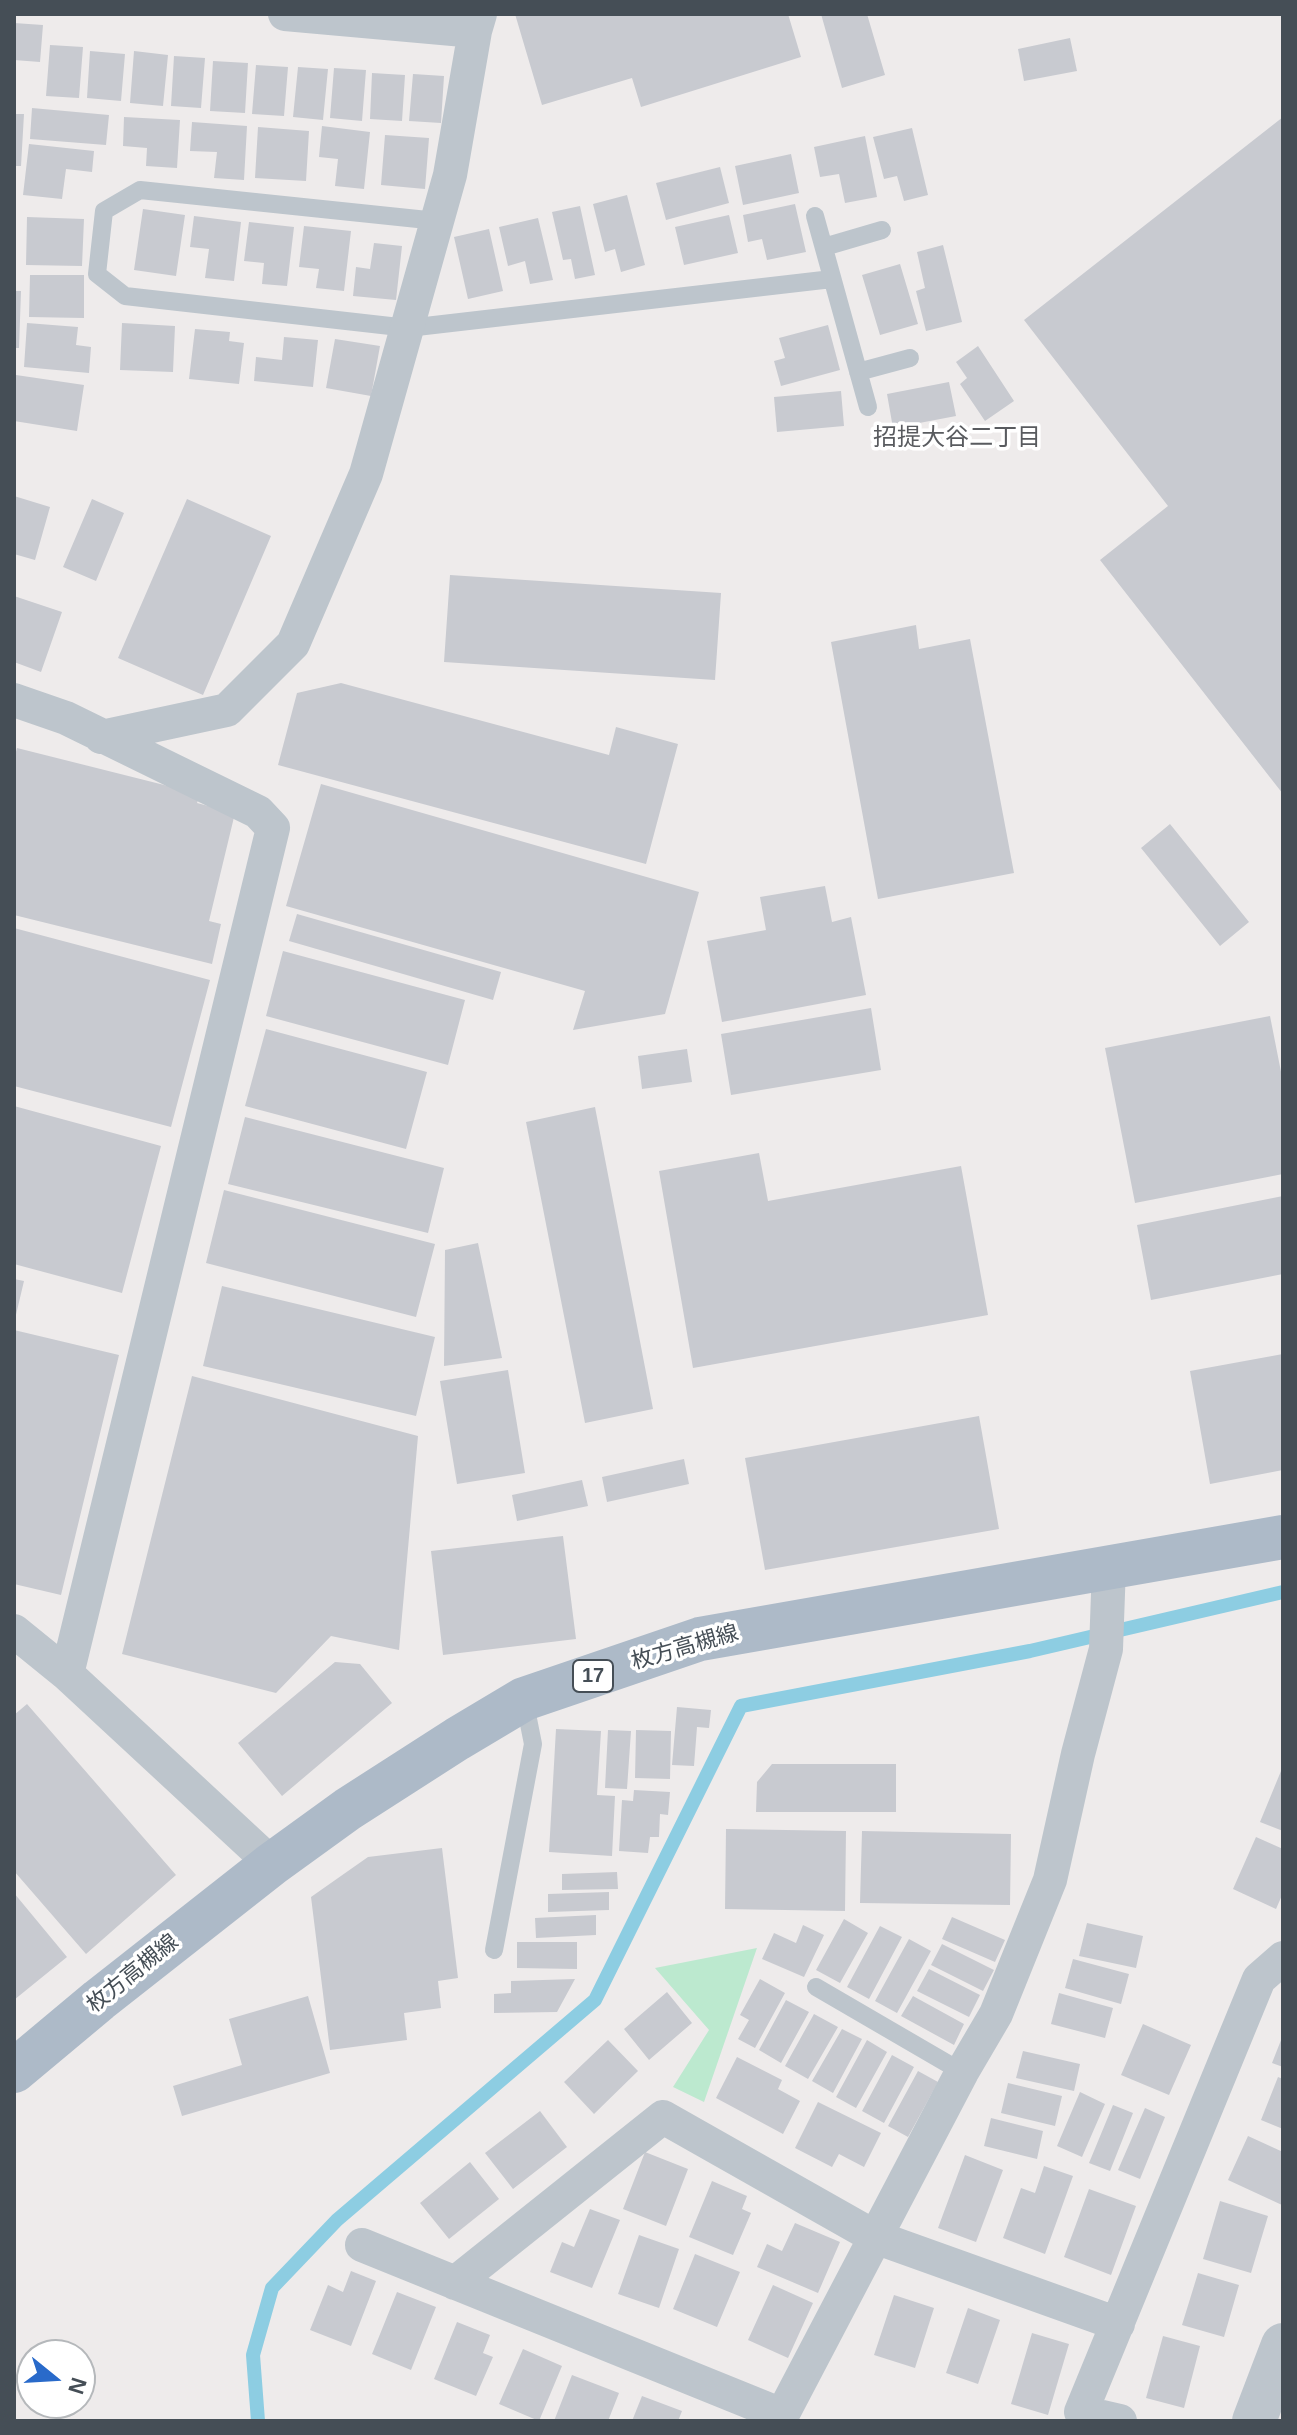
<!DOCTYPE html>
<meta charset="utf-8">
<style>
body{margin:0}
#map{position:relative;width:1297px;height:2435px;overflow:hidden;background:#eeebeb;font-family:Helvetica,sans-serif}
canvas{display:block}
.frame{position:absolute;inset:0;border:16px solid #454e56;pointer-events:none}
.north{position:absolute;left:16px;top:2339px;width:80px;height:80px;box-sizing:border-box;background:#fff;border:2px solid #b5b8bb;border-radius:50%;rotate:108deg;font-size:22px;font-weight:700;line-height:32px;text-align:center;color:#454e56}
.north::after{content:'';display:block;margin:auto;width:28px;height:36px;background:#296aca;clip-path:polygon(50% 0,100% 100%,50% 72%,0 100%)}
</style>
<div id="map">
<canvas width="1297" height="2435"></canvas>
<div class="frame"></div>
<div class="north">N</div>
</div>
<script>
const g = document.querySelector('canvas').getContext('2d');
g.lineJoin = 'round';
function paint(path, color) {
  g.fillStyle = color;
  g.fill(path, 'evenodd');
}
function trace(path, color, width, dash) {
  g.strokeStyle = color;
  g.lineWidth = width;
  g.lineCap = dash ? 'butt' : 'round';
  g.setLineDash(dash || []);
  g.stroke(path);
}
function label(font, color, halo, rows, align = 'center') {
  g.font = font + ' Helvetica,"Noto Sans JP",sans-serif';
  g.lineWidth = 7;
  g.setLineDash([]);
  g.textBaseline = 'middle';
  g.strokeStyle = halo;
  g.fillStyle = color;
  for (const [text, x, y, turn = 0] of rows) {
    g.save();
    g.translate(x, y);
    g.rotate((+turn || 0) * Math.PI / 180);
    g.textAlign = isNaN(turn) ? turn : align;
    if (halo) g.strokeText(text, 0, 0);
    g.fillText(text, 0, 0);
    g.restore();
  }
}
paint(new Path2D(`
 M757,1948l-53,154 -31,-15 36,-57 -54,-62z`), '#bce9cf');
trace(new Path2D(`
 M258,2421l-5,-66 19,-67 65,-68 258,-220 146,-294 289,-55 253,-59`), '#8dcde2', 14);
paint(new Path2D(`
 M515,14h273l13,43 -160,50 -9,-29 -90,27z
 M821,14h46l18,61 -43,13z
 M14,23l29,2 -3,37 -26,-2z
 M1070,38l7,33 -53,10 -6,-32z
 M50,45l33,2 -4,51 -33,-2z
 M90,51l35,3 -4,47 -34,-3z
 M134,51l34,4 -5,51 -33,-3z
 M174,56l31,2 -4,50 -30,-2z
 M213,61l35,2 -3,50 -35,-2z
 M256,65l32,2 -4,49 -32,-2z
 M298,67l30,2 -5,51 -30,-3z
 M334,68l32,2 -4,51 -32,-3z
 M372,73l33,2 -3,46 -32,-2z
 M413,74l31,2 -3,47 -32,-2z
 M32,108l77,7 -3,30 -76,-6z
 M14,114h10l-3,52h-7z
 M124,117l56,3 -3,48 -31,-2 1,-18 -24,-2z
 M1283,117v677l-183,-234 68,-54 -144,-186z
 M192,122l55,4 -3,54 -30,-2 3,-26 -27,-1z
 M322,126l48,6 -6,57 -29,-3 3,-27 -19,-2z
 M258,127l51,4 -3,50 -51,-3z
 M912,128l16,67 -24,6 -7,-25 -13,3 -11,-42z
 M385,135l44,3 -4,51 -44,-4z
 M865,136l12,61 -32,6 -6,-29 -19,3 -6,-30z
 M29,144l65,7 -2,21 -26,-3 -4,30 -39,-4z
 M791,154l8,39 -56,12 -8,-39z
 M720,167l9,36 -63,17 -10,-37z
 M627,195l18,70 -24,7 -6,-23 -10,3 -12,-48z
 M795,204l11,48 -39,8 -5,-21 -14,3 -5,-27z
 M580,206l15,69 -20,4 -4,-20 -8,1 -11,-48z
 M143,209l42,6 -9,61 -42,-6z
 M729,215l9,38 -54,12 -9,-38z
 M194,216l47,6 -7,59 -29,-3 4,-29 -19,-2z
 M27,217l57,2 -2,47 -56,-1z
 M538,218l15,62 -23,4 -5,-23 -17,5 -9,-39z
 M249,222l45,5 -7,59 -25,-2 2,-21 -20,-2z
 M304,226l47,5 -7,60 -28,-3 3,-19 -20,-2z
 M489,229l14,62 -35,8 -14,-62z
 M374,243l28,3 -6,54 -43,-4 3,-29 14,2z
 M943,245l19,77 -36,9 -10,-40 9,-3 -8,-36z
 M900,264l18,60 -38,11 -18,-60z
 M30,275h54v43l-55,-1z
 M14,291h7l-2,57h-5z
 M27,323l51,4 -2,18 15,2 -2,26 -65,-6z
 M122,323l53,3 -2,46 -53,-2z
 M828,325l12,45 -59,16 -7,-25 11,-3 -6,-20z
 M195,329l35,3 -1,9 15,2 -5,41 -50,-5z
 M284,337l34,3 -5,47 -59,-6 2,-24 26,3z
 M335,339l45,7 -9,50 -45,-8z
 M978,346l36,55 -29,20 -25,-37 7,-6 -11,-16z
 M16,375l68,10 -7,46 -63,-10z
 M949,382l7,34 -63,12 -6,-34z
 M841,391l3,35 -67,6 -3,-35z
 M14,496l36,11 -15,53 -21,-6z
 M92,499l32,14 -28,68 -33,-14z
 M187,499l84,37 -68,159 -85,-37z
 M450,575l271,18 -6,87 -271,-18z
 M14,596l48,16 -21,60 -27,-10z
 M916,625l3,24 51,-10 44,234 -136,26 -47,-257z
 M341,683l268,72 7,-28 62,17 -32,120 -368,-99 19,-72z
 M17,748l183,46 -3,9 38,10 -26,108 12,3 -9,40 -198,-49v-156z
 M321,784l378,108 -34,122 -92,16 12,-39 -299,-85z
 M1170,824l79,98 -29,24 -79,-98z
 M825,886l7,36 19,-5 15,78 -144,27 -15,-81 59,-11 -6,-33z
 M297,914l204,58 -8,28 -204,-59z
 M14,928l196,52 -39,147 -157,-41z
 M283,951l182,49 -17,65 -182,-49z
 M871,1008l10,62 -150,25 -10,-61z
 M1270,1016l13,66v92l-148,29 -30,-155z
 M266,1029l161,43 -21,77 -161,-43z
 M687,1049l5,33 -50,7 -4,-33z
 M14,1106l147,40 -39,147 -108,-29z
 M595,1107l58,302 -68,14 -59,-301z
 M245,1117l199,51 -16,65 -200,-49z
 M759,1153l9,48 193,-35 27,149 -295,53 -34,-197z
 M224,1190l211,54 -19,73 -210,-54z
 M1283,1196v78l-132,26 -14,-75z
 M478,1243l24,115 -58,8 1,-116z
 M14,1279l10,2 -9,38h-1z
 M222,1286l213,51 -19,79 -213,-50z
 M14,1330l105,25 -58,240 -47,-11z
 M1283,1354v116l-73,14 -20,-113z
 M508,1370l17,103 -68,11 -17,-103z
 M192,1376l226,60 -19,214 -68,-14 -55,57 -154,-39z
 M979,1416l20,113 -234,41 -20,-112z
 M684,1459l5,25 -82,18 -5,-25z
 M582,1480l6,26 -71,15 -5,-26z
 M563,1536l13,103 -133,16 -12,-104z
 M335,1662l25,2 32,39 -110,93 -44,-53z
 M27,1704l149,171 -90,79 -72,-83v-156z
 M677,1707l34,3 -2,18 -12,-1 -3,39 -22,-1z
 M556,1729l45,2 -4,64 18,1 -3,60 -63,-4z
 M608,1730l23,1 -4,58 -22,-1z
 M636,1730l35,1 -1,48 -35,-1z
 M772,1764h124v48h-140l1,-30z
 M1281,1771l2,1v59l-23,-9z
 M634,1790l36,2 -2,23 -8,-1 -1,23h-9l-2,16 -29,-2 3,-51 11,1z
 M726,1829l120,2 -1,80 -120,-2z
 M862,1831l149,3 -1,71 -150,-2z
 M1256,1837l27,12v44l-7,16 -43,-20z
 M442,1848l16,130 -20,3 3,27 -37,5 3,27 -77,10 -19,-153 57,-40z
 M617,1872l1,17 -56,1v-16z
 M609,1892v18l-61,2v-18z
 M14,1893l53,64 -53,43z
 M596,1915v20l-60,3 -1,-20z
 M952,1917l53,23 -10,22 -53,-23z
 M844,1919l24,14 -28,50 -24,-13z
 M1087,1923l56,13 -7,32 -57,-12z
 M803,1925l21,10 -20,42 -42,-18 12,-26 22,10z
 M880,1926l22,11 -33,62 -22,-12z
 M909,1939l22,12 -34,62 -22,-12z
 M517,1942h60v27l-60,-1z
 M942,1944l52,26 -11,21 -52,-26z
 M1073,1959l56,15 -8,30 -56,-16z
 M929,1969l51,26 -11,22 -52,-26z
 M575,1979l-18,33 -63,1v-19l17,-1v-12z
 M760,1979l25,14 -30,55 -17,-9 11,-19 -9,-5z
 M667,1992l25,31 -43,37 -25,-31z
 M1059,1993l54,15 -8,30 -54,-14z
 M308,1996l22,77 -148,43 -9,-30 69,-21 -13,-46z
 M913,1996l51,28 -10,21 -53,-29z
 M786,2000l23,12 -28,51 -22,-13z
 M814,2014l24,13 -30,52 -23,-13z
 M1143,2024l48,21 -22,50 -48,-20z
 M842,2029l20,10 -29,54 -21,-12z
 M1283,2035v32l-11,-4z
 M608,2040l30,31 -44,43 -30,-32z
 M867,2040l20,12 -31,56 -20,-11z
 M1023,2051l57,13 -6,27 -58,-13z
 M892,2055l22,12 -30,56 -22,-12z
 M737,2057l45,23 -4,9 22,12 -17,33 -67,-36z
 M918,2071l20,11 -30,55 -20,-11z
 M1278,2077l5,2v50l-22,-9z
 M1008,2083l54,13 -7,30 -54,-13z
 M1080,2092l25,12 -23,53 -25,-11z
 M818,2102l63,31 -17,34 -25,-13 -7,13 -37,-19z
 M1113,2105l20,8 -23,58 -21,-8z
 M1145,2108l20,9 -25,62 -22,-9z
 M540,2111l27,36 -54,42 -28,-36z
 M991,2118l52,13 -6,28 -53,-13z
 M1248,2136l35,16 -1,53 -54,-25z
 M645,2152l43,17 -22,57 -43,-17z
 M965,2155l38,15 -27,72 -38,-14z
 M470,2162l29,37 -50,40 -29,-36z
 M1044,2166l29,10 -28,78 -42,-16 18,-50 14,5z
 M712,2181l35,15 -5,13 9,4 -18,42 -44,-18z
 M1089,2189l47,17 -25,69 -47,-18z
 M1220,2201l48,15 -17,57 -48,-14z
 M590,2209l30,11 -28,68 -42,-16 12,-30 12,5z
 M795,2223l45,19 -22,51 -61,-26 10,-23 15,7z
 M639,2235l40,14 -20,59 -41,-14z
 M695,2254l45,18 -23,55 -44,-18z
 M351,2271l25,10 -25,65 -41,-16 18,-45 15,7z
 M1198,2273l41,12 -15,52 -42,-12z
 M773,2285l40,18 -25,55 -40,-18z
 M397,2292l39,15 -25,63 -39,-16z
 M894,2295l40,13 -19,60 -41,-13z
 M968,2308l32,12 -22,64 -32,-11z
 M457,2322l33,13 -7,18 10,4 -17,39 -42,-17z
 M1032,2333l37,11 -21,71 -37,-11z
 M1163,2336l37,10 -16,62 -38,-10z
 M523,2349l39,17 -23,55 -40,-17z
 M572,2375l47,18 -11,28h-54z
 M642,2396l40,15 -4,10h-46z`), '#c8cad0');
trace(new Path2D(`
 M815,216l53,191
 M437,221l-297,-31 -36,21 -7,63 28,22 283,32 424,-49
 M824,247l58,-17
 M858,372l52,-14
 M494,1950l39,-206 -9,-45
 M816,1987l146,85`), '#bdc5cc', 18);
trace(new Path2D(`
 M285,14l190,17
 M14,700l52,18 192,94 15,16 -206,846
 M101,737l126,-27 66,-66 73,-170 84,-299 25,-144 5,-17
 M14,1631l53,43 205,190
 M362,2245l420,170
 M455,2283l208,-166 212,120 243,87
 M779,2421l183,-349 34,-58 54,-134 28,-126 28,-105 3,-83
 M1120,2421l-39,-9 178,-433 24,-21`), '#bdc5cc', 34);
trace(new Path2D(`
 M1254,2421l29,-76`), '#bdc5cc', 44);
trace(new Path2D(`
 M14,2071l85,-71 173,-136 76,-55 109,-70 67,-40 176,-60 583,-102`), '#adbac8', 44);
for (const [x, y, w] of [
 [593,1676,40]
]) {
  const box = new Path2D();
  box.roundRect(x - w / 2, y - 16, w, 32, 6);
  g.fillStyle = '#fff';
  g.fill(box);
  trace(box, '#454e56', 2);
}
label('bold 20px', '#454e56', null, [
 ["17",593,1676]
]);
label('22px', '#454e56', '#fff', [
 ["枚方高槻線",685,1648,-16],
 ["枚方高槻線",133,1974,-39]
]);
label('24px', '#595b5f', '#fff', [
 ["招提大谷二丁目",957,438]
]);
</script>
